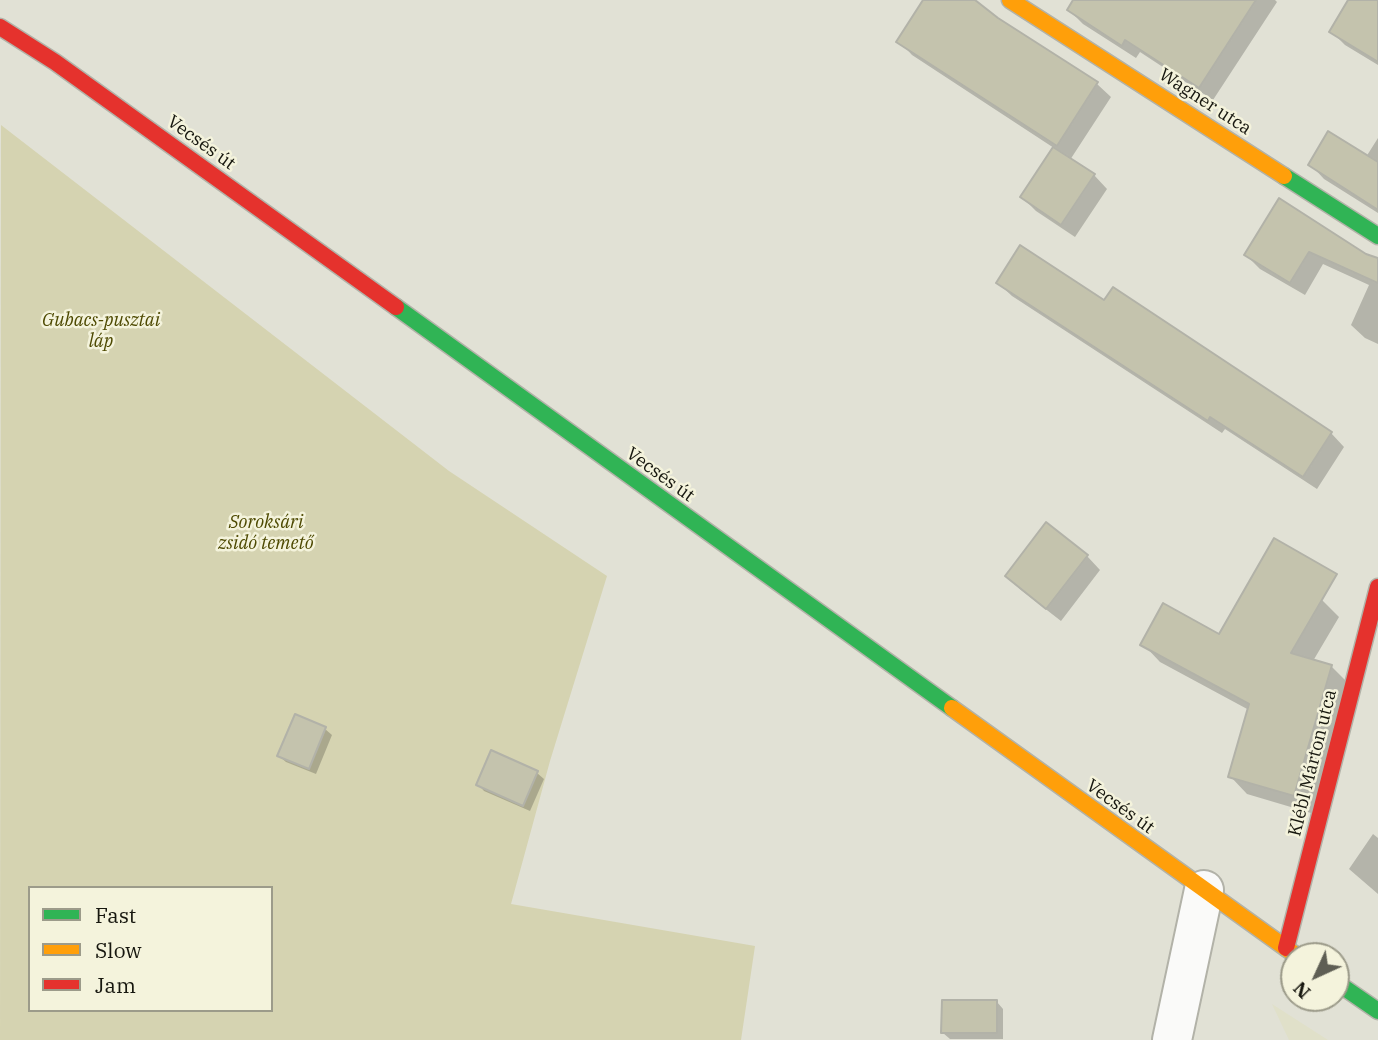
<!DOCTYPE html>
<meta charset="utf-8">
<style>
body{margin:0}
#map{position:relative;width:1378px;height:1040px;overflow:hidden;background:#e1e1d5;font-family:"IBM Plex Serif",serif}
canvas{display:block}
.legend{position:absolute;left:28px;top:886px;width:245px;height:126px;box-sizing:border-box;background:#f4f3dc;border:2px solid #9c9b8a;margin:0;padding:9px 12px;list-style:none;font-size:21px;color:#17170f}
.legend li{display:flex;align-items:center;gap:14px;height:35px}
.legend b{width:35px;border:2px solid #9c9b8a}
.north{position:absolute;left:1280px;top:942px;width:70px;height:70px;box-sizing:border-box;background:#f4f3dc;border:2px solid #9c9b8a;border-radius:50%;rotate:225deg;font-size:19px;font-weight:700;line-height:28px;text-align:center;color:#17170f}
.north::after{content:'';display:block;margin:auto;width:24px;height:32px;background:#5e5e54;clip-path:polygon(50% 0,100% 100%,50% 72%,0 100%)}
</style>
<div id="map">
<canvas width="1378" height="1040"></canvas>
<ul class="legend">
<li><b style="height:9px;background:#30b455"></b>Fast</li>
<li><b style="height:9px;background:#ff9f0a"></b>Slow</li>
<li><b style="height:9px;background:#e5322d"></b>Jam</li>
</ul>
<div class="north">N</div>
</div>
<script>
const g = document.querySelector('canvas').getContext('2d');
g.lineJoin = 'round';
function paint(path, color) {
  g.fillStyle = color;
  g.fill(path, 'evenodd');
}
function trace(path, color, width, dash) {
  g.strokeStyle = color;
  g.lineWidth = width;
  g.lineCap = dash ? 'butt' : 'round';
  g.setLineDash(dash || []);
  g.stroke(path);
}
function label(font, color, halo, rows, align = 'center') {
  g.font = font + ' "IBM Plex Serif",serif';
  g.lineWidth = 5;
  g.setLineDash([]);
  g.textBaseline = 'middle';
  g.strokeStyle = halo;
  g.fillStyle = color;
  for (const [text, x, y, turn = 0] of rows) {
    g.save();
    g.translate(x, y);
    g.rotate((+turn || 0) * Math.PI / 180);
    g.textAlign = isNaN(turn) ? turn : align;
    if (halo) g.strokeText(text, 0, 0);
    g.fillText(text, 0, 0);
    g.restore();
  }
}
paint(new Path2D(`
 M1272,1004l56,36h-39z`), '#e0e0c9');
paint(new Path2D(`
 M1,125l448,346 158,105 -57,185 -39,143 244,42 -14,94h-741zM30,888h241v122h-241z`), '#d5d3b1');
paint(new Path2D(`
 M925,0h47l27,21 98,63 14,13 -41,63 24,15 13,14 -32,48 -39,-26 -14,-14 32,-49 -142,-93 -13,-14z
 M1075,0h200l2,2 -64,98 -73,-48 -4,6 -53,-34 -14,-14z
 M1350,0h28v65l-33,-20 -14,-14z
 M1378,138v75l-54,-34 -13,-14 55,-8z
 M1279,201l87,55 12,4v84l-13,-6 -14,-13 18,-40 -46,-21 -18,31 -45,-26 -14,-14z
 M998,283l107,20 226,130 13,14 -27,42 -92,-60 -3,4 -210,-137z
 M1087,556l13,14 -39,51 -40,-31 -14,-14z
 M1322,600l17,17 -26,44 18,5 18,18 -38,129 -64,-19 -17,-18 19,-66 -89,-48 -17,-18 76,-8z
 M325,729l7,6 -16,39 -30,-12 -7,-6z
 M492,752l45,21 7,6 -14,32 -46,-20 -6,-7z
 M1373,834l5,4v56l-29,-25z
 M997,1002l6,7v30h-53l-7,-6z`), '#0003');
const building = new Path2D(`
 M923,0h52l23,18 100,64 -41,64 -161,-104z
 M1073,0h183l-57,88 -74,-48 -3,6 -55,-36z
 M1348,0h30v62l-49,-30z
 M1328,131l50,31v48l-70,-45z
 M1053,147l42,27 -34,51 -41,-28z
 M1279,198l87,56 12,4v25l-69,-31 -19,31 -46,-28z
 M1020,245l84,55 9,-13 219,145 -29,45 -93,-60 -2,4 -212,-138z
 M1046,522l42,33 -42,54 -41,-33z
 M1274,538l63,36 -46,79 41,12 -38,131 -66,-19 21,-73 -109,-59 23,-42 56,31z
 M295,714l31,13 -17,42 -32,-13z
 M491,750l47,21 -15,35 -47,-21z
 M942,1000h55v33h-56z`);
paint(building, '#c4c3ad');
trace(building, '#b2b2a8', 2);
const street = new Path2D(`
 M1172,1040l32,-150`);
const fast = new Path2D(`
 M1284,176l94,60
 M396,307l556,401
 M1336,982l42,29`);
const slow = new Path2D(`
 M1010,0l274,176
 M952,708l345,248`);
const jam = new Path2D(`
 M0,27l55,35 341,245
 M1286,948l92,-361`);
trace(street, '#b2b2a8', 42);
trace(fast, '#b2b2a8', 19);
trace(slow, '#b2b2a8', 19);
trace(jam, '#b2b2a8', 19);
trace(street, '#fafaf9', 38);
trace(fast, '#30b455', 16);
trace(slow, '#ff9f0a', 16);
trace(jam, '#e5322d', 16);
label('18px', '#17170f', '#f4f3dc', [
 ["Wagner utca",1205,102,33],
 ["Vecsés út",201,143,36],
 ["Vecsés út",660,475,36],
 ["Klébl Márton utca",1313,763,-76],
 ["Vecsés út",1120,807,36]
]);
label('italic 18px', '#4d4901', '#f4f3dc', [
 ["Gubacs-pusztai",101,321],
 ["láp",101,342],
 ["Soroksári",266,523],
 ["zsidó temető",266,544]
]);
</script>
